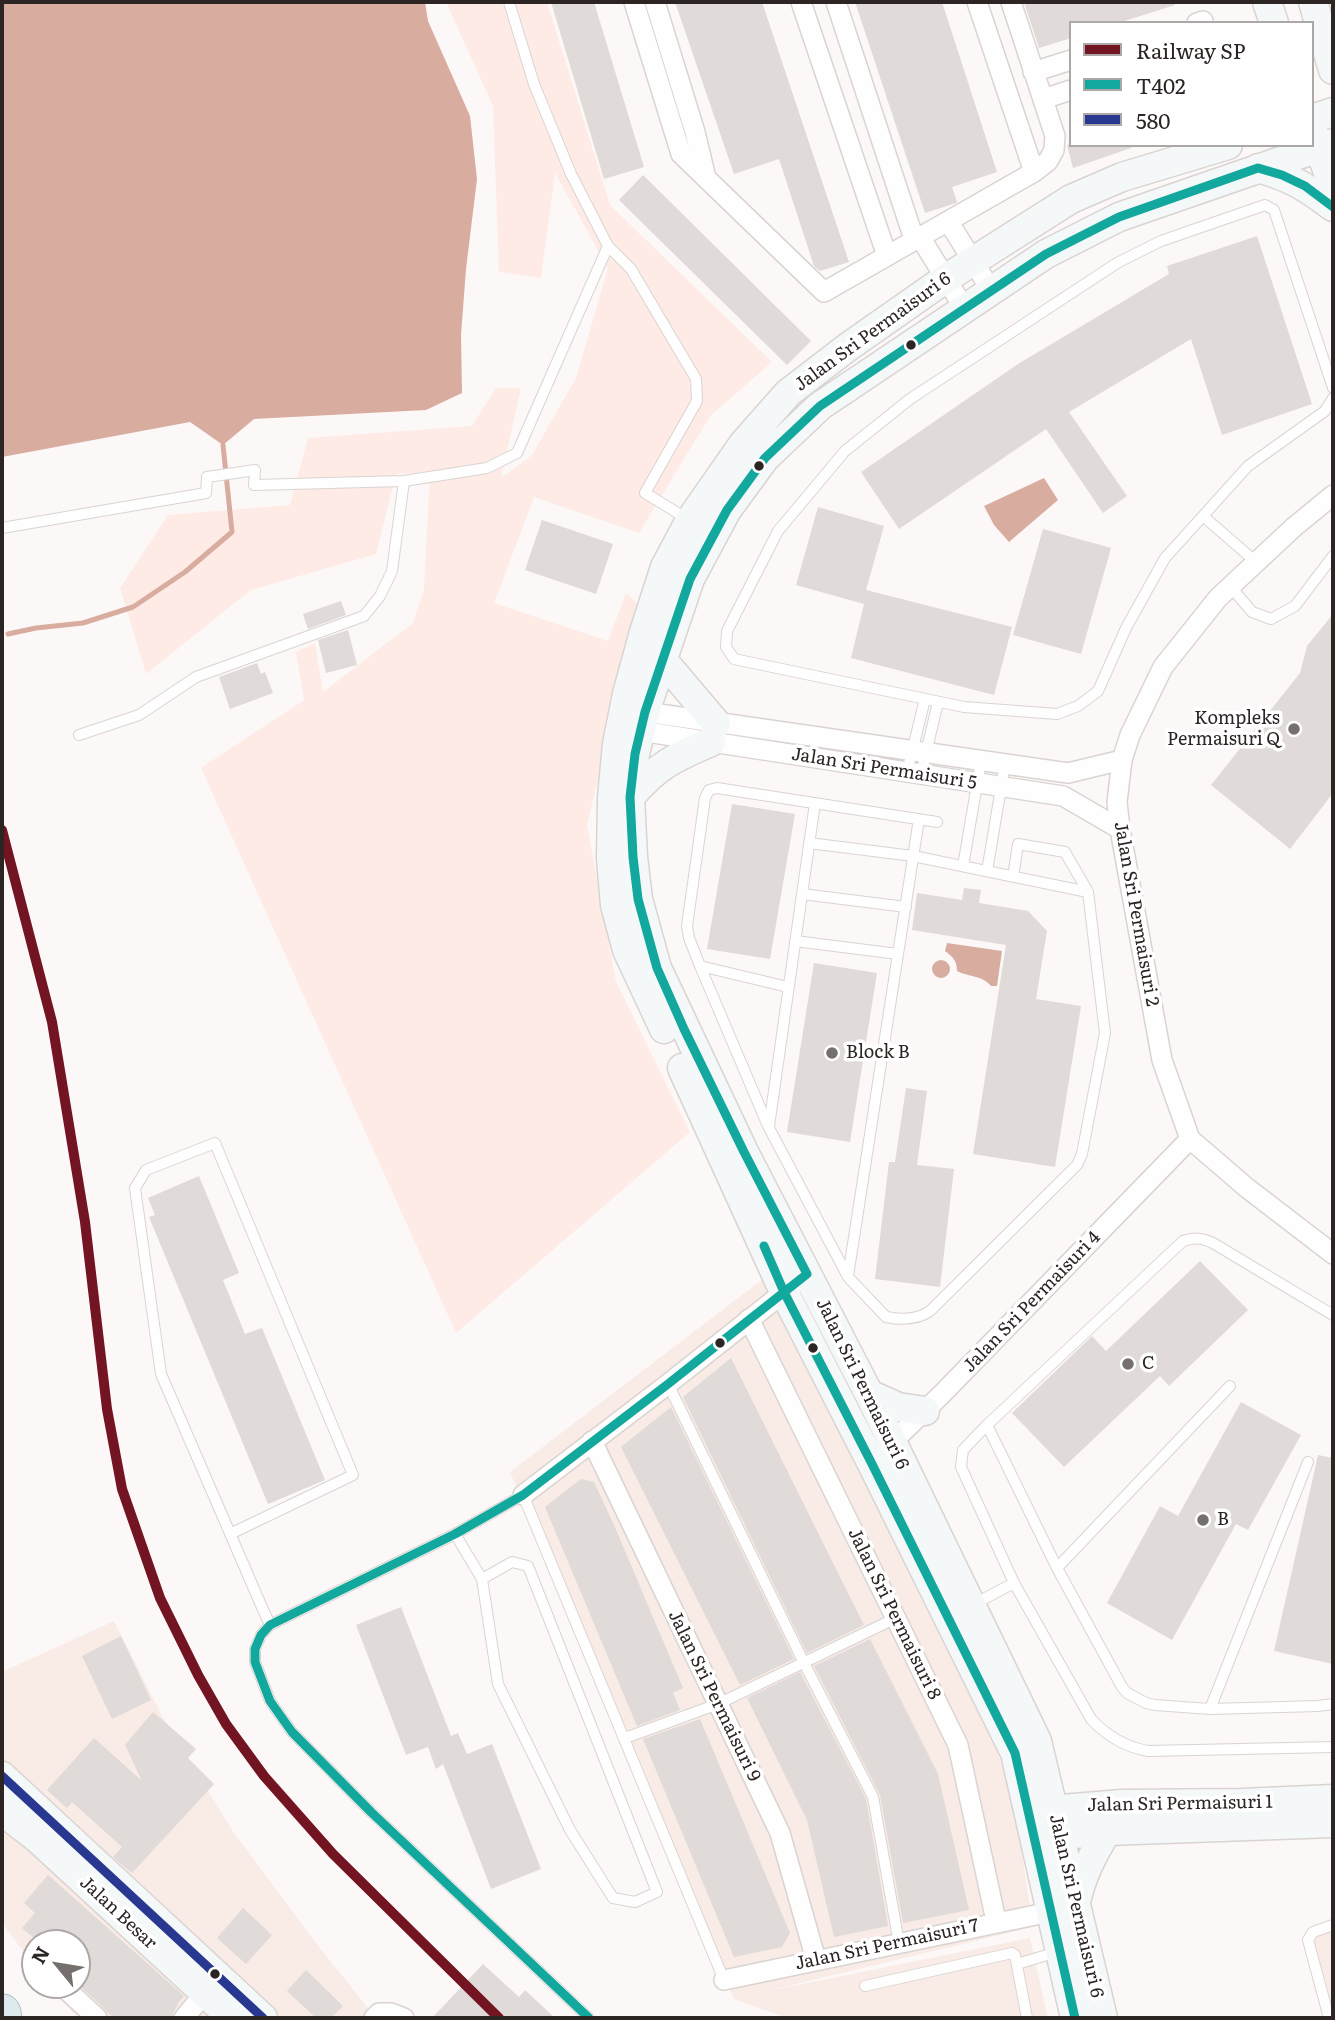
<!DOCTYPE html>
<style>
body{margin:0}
#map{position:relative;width:1335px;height:2020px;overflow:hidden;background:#fcf8f7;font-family:Literata,serif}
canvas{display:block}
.frame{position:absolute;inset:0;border:4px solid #2c2523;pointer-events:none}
.legend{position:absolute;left:1069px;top:21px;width:245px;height:126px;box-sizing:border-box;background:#fff;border:2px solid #aba8a7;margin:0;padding:9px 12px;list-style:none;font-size:21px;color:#2c2523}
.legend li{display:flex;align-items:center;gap:14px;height:35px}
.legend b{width:35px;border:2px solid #aba8a7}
.north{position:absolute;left:21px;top:1929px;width:70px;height:70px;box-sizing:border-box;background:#fff;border:2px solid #aba8a7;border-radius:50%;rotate:300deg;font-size:19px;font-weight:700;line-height:28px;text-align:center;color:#2c2523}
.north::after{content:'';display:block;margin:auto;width:24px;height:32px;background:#756f6d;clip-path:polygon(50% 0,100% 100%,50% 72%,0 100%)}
</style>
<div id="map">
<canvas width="1335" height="2020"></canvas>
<div class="frame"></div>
<ul class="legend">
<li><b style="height:9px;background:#721422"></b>Railway SP</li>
<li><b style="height:9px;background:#12a89d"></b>T402</li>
<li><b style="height:9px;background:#283890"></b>580</li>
</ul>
<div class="north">N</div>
</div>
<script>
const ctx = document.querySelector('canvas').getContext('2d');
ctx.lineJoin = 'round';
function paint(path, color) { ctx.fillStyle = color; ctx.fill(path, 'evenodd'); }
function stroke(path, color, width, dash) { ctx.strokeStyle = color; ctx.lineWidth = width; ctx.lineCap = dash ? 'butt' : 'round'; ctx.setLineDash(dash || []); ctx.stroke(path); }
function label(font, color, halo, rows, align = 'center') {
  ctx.font = font + ' Literata,serif'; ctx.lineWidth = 7; ctx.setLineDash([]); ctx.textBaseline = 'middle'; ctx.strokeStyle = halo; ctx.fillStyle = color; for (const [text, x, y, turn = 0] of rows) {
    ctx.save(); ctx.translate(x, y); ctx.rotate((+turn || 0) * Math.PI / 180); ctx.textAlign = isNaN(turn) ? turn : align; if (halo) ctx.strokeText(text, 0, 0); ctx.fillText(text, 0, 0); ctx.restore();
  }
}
const built = new Path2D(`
 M767,1276L995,1742L1015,1808L1033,1927L763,1992L1030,1938L1048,2018H787L734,1999L510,1472Z
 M114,1621L162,1716L232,1830L315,1942L376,2018H79L58,1998L48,1985H77V1943H35V1967L3,1924L2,1910V1672Z
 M1333,1929V2017L1312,1940L1317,1935Z`);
const green = new Path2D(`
 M446,2H547L610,205L772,362L710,416L639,533L534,497L494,603L608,641L626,593L640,606L587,825L616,982L690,1132L456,1333L201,768L304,700L296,652L315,643L323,692L413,623L424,589L430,472L396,474L376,554L251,590L146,674L120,588L168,515L290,505L308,438L472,426L496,388H521L501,478L532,455L576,378L608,268L555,173L541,278L499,272L493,106Z`);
const water = new Path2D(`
 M2,2H425L428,21L470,116L477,179L466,269L461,335L462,393L426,410L254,419L223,445L190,422L2,457Z
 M1044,478L1058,500L1009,542L994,525L984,506Z
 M947,943L1002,951L997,986H991C982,975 968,977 957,971C957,961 953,957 945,951Z
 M932 969a9 9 0 1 1 18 0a9 9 0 1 1-18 0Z`);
const stream = new Path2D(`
 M8,634L36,628L83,623L133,607L185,572L232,532L223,445`);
const building = new Path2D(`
 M551,2H594L644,167L604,179Z
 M675,2H762L849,262L820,271L814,266L779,159L734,174Z
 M855,2H942L997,172L952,187L957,202L956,203L925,213Z
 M1024,2H1174L1175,5L1118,23H1071V38L1039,48Z
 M1067,145H1131V148L1073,168Z
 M643,175L811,341L787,365L619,200Z
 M1257,236L1312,404L1222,435L1191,339L1069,412L1127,496L1103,513L1046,429L899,529L861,472L1018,364L1169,274L1167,266Z
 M818,507L884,526L866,590L1012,627L994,695L851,658L864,604L796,585Z
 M542,520L613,544L596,594L525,570Z
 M1043,529L1111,548L1081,654L1013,635Z
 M341,601L346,615L308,629L303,614Z
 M1333,614V793L1290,849L1211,785L1300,673L1307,646Z
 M348,630L357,665L326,673L318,640Z
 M257,663L261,674L265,672L273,693L230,709L219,677Z
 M732,804L795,814L770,959L707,949Z
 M964,888L981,890L979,903L1028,911L1047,931L1036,999L1081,1006L1055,1167L973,1154L1006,945L912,930L917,893L962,900Z
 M814,963L877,973L850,1142L787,1132Z
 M906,1088L927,1091L917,1165L954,1169L940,1287L875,1279L889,1162H895Z
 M199,1176L239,1273L223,1280L245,1334L262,1328L325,1480L268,1504L149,1217L155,1215L148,1198Z
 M1200,1261L1248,1310L1169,1386L1160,1376L1064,1467L1012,1413L1092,1336L1106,1351Z
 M731,1358L864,1625L807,1653L683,1397Z
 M1241,1402L1301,1435L1248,1530L1236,1524L1172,1640L1107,1603L1160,1506L1178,1516Z
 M671,1407L794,1659L740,1685L621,1447Z
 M1318,1455L1333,1458V1664L1274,1651Z
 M581,1479L594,1482L614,1525L683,1688L673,1693L680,1710L637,1726L545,1507Z
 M401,1607L451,1736L458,1733L467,1754L492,1744L541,1869L491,1889L443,1764L436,1769L428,1747L406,1755L356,1625Z
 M121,1636L151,1700L112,1719L82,1656Z
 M870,1639L938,1774L969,1910L903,1923L880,1795L814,1666Z
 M800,1672L866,1799L888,1926L834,1937L807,1820L747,1698Z
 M153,1712L196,1749L188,1758L214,1784L132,1873L113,1857L122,1847L72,1802L67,1808L47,1790L94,1738L142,1781L125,1745Z
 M700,1719L790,1933L782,1947L734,1957L643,1739Z
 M48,1875L184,1996L177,2004L178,2005L174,2011L172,2018H114L77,1983V1943H40L22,1928L35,1913L24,1903Z
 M243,1908L272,1935L246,1964L217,1938Z
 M483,1964L519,1997L525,1990L555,2018H432Z
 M306,1970L343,2006L331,2018H316L287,1991Z`);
const lane = new Path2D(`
 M608,246L631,269L696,379L697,401L645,493L686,518
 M1333,388L1274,210L1265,205L1161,241L1117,263L910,399L845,451L778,531L727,631L726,647L734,659L964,707L1057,714L1078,706L1098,691L1126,628L1165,558L1248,466L1325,411L1333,398
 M1203,516L1256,562
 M2,528L206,493L207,477L255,470L254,485L404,481L487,468L517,453L608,246L571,174L534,84L509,2
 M1230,586L1252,612L1271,619L1295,606L1333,556
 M79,735L139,715L196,677L364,616L380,596L392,571L404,481
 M907,772L925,699
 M921,774L938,702
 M937,822L717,788L709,790L705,798L687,926L689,938L700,966L768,1126L848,1277L886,1317C901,1320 917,1320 930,1311L1077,1165L1082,1154L1105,1033L1088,892L1065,852L1018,844L1013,877
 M809,843L913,856L1088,892
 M963,866L981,761
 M987,871L1005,764
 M802,894L906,907
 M795,941L898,954
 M700,966L788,987
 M769,1126L815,803
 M848,1276L919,819
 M1333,1315L1213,1243C1202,1238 1195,1237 1183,1241L987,1425L963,1450L961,1467L1014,1583L1091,1719C1107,1736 1125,1747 1148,1751L1333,1747
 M668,1384L804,1663L873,1797L899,1943
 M987,1425L1057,1568L1122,1687L1127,1693L1146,1703L1155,1705L1210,1709L1318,1706L1333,1704
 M230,1534L353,1475L215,1143L146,1170L135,1188L161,1374L261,1605L270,1625
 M455,1534L482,1579L498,1684L570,1830L613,1898L635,1902L657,1892L528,1566L512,1562L482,1579
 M1057,1568L1230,1386
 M974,1604L1014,1583
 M1210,1709L1308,1462
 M625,1738L718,1704L896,1618
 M1017,1964L1057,1952
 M865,1986L1012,1953L1015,1955L1027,2018
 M589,2018L371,1812L292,1732L270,1701L255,1662V1649L261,1635L270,1625L455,1534L523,1495L724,1980
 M1329,2018L1308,1940L1313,1932L1333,1925`);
const street = new Path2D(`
 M634,2L681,154L824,292L1034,172L1048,161L1054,150L1055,136L1011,2
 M655,2L695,132L706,178
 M801,2L887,256
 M836,2L914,239
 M977,2L1034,172
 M1197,23L1203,21V23
 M1033,72L1071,60
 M1043,99L1071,90
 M948,221L991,290
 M920,237L964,308
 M1333,495L1294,527L1218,598L1163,667L1130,735L1122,760L1117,802L1120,829L1162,1060L1190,1139L1247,1188L1333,1254
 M645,712L1068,773L1122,760
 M640,731L1063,796L1120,829
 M749,1319L958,1745L995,1916L999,1922
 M592,1441L780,1833L816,1960
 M884,1450L941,1395L1190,1139
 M523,1495L668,1384L792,1286
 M724,1980L1050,1912
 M69,1992L97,2018
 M184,2018L204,1994
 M374,2018L379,2013H391L404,2018`);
const secondary = new Path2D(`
 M1267,2L1274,23
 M1313,2L1333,70
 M1312,119L1333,112
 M1312,129L1333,186
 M1258,168C1292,178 1305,186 1333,207
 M661,658L716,723
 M630,797C657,766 673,758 711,742
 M664,1029L627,950L615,905L611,859L612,798L617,744L627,694L644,632L665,567L690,520L743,444L788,393L848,347L945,279L1071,199L1122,177L1228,145
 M682,1068L784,1292L872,1464L1015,1753L1075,2018
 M869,1394L898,1407L925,1411
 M2,1776L263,2018
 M2,1811L38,1839L232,2018
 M1037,1811L1122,1804L1242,1803L1333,1799
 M1040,1837L1107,1831L1333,1823
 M1076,1902C1082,1875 1093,1854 1107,1831
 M1103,2018L1037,1741L869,1394L744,1152L657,968L638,899L633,857L630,797L635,754L645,712L690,579L727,510L765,458L820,406L1046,254L1119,217L1333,143`);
const highway = new Path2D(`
 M2,2013L3,2018`);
const bus1 = new Path2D(`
 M764,1246L784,1292L872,1464L1015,1753L1075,2018
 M589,2018L371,1812L292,1732L270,1701L255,1662V1649L261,1635L270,1625L455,1534L523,1495L668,1384L807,1274L744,1152L684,1029L657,968L638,899L633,857L630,797L635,754L645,712L690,579L727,510L765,458L820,406L1046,254L1119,217L1258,168L1282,175L1305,186L1333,207`);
const bus2 = new Path2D(`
 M2,1776L263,2018`);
const rail1 = new Path2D(`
 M2,830L52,1022L85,1222L107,1409L122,1489L160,1598L198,1675L226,1724L264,1776L333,1854L499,2018`);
const markers = [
 [911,345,6,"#2c2523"],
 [759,466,6,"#2c2523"],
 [1294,729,7,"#756f6d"],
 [832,1053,7,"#756f6d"],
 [720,1343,6,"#2c2523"],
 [813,1348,6,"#2c2523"],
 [1128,1364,7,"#756f6d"],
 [1203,1520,7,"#756f6d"],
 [215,1974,6,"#2c2523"]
];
const streetNames = [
 ["Jalan Sri Permaisuri 6",873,332,-36],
 ["Jalan Sri Permaisuri 5",884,769,9],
 ["Jalan Sri Permaisuri 2",1136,914,80],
 ["Jalan Sri Permaisuri 4",1032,1302,-46],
 ["Jalan Sri Permaisuri 6",862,1384,64],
 ["Jalan Sri Permaisuri 8",894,1614,64],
 ["Jalan Sri Permaisuri 9",714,1696,64],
 ["Jalan Sri Permaisuri 1",1180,1804,-1],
 ["Jalan Sri Permaisuri 6",1076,1906,77],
 ["Jalan Besar",118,1913,43],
 ["Jalan Sri Permaisuri 7",887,1945,-12]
];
const poiNames = [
 ["Kompleks",1280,719,"right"],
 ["Permaisuri Q",1280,740,"right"],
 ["Block B",846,1053],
 ["C",1142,1364],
 ["B",1217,1520]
];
paint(built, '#f9ebe6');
paint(green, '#feebe5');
paint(water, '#d8ada0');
stroke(stream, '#d8ada0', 5);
paint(building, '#e0dad8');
stroke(lane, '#d9d4d1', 12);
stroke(street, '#d9d4d1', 22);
stroke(secondary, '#d9d4d1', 31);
stroke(highway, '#b2bcbf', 39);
stroke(lane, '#fffefe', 10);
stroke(street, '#fffefe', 19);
stroke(secondary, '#f5f8f9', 28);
stroke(highway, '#deeaed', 37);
stroke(bus1, '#12a89d', 9);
stroke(bus2, '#283890', 9);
stroke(rail1, '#721422', 10);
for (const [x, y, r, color] of markers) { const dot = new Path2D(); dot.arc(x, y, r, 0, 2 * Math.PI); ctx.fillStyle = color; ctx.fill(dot); stroke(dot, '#fff', 2.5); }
label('18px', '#2c2523', '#fff', streetNames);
label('18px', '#2c2523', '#fff', poiNames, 'left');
</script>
